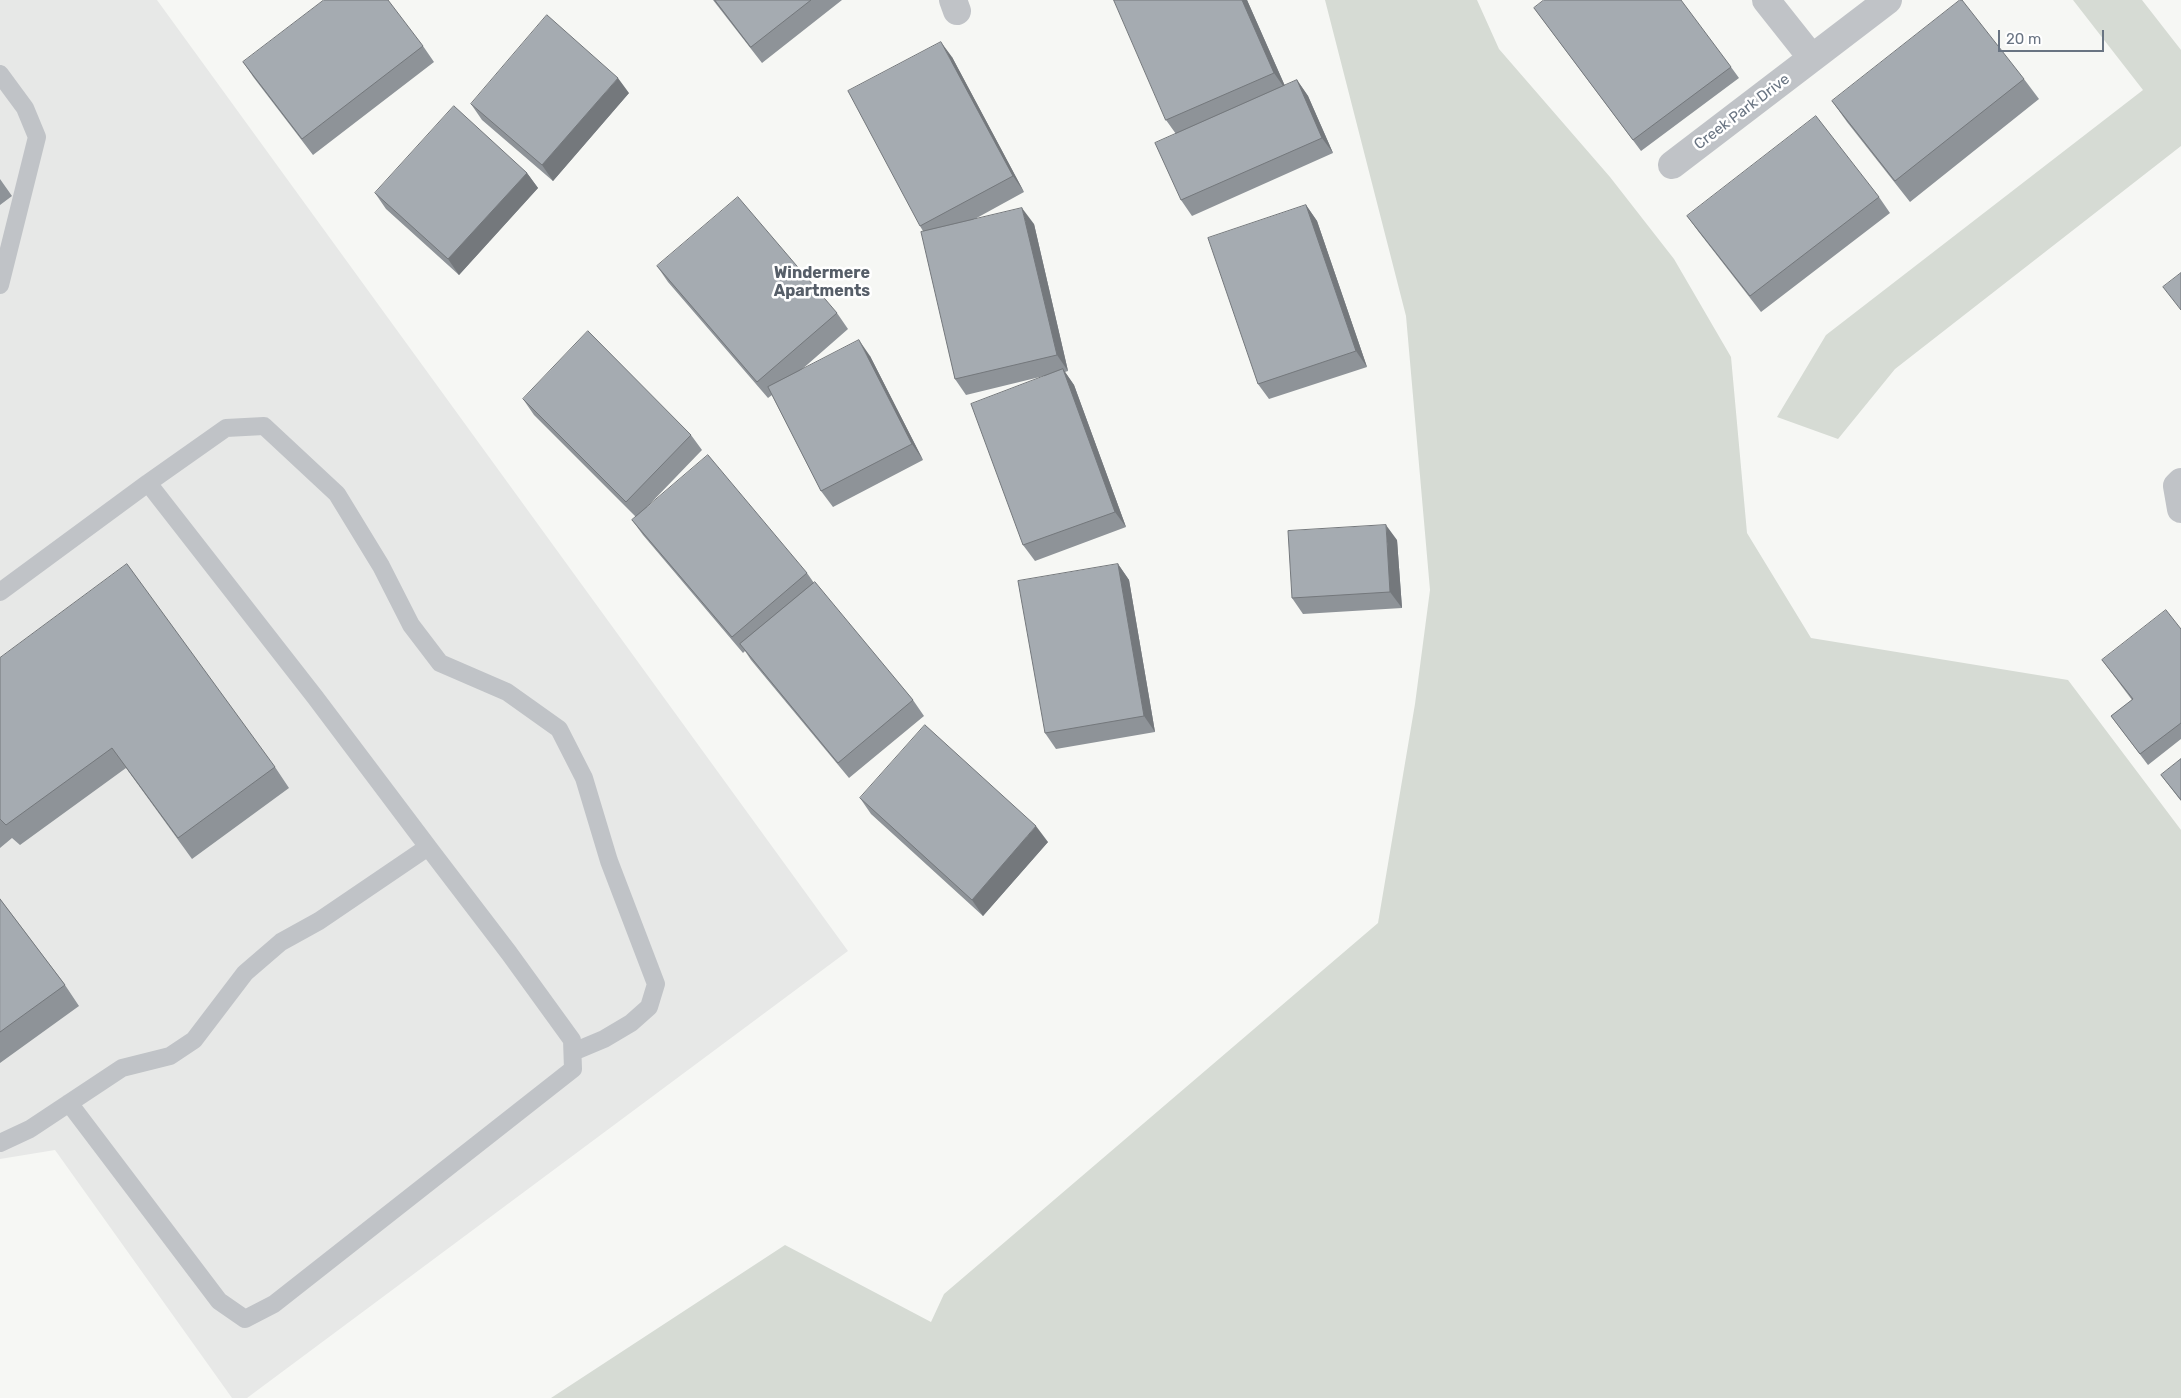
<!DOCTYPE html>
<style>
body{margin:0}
#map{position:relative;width:2181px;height:1398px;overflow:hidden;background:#f6f7f4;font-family:Rubik,sans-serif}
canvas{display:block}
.scale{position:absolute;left:1998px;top:30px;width:106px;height:22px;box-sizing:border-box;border:2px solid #697482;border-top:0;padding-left:6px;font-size:15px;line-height:18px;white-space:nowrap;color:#697482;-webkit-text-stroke:4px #fff;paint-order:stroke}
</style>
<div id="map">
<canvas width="2181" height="1398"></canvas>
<div class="scale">20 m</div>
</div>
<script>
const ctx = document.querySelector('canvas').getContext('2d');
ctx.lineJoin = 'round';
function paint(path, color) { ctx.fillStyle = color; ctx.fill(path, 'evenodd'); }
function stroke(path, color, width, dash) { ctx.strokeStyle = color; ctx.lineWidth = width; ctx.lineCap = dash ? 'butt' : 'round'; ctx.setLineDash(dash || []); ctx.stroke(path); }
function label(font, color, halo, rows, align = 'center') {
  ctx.font = font + ' Rubik,sans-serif'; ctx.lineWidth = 5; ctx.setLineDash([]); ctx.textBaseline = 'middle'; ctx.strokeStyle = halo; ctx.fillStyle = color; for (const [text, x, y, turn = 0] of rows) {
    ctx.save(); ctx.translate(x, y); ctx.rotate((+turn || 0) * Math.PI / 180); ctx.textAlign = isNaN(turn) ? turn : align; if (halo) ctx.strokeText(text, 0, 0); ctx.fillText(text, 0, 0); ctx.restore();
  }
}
const built = new Path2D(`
 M0,0H157L848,951L247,1398H232L55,1150L0,1159Z`);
const green = new Path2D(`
 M1325,0H1477L1499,49L1610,177L1674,259L1731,357L1747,533L1811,638L2068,680L2181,830V1398H551L785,1245L931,1322L944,1294L1378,923L1415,704L1430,590L1406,316Z
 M2073,0H2142L2181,50V146L1895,369L1838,439L1777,417L1826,335L2143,90Z`);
const lane = new Path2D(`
 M0,74L25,108L37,137L0,285
 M148,483L226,428L264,426L337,494L381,566L411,625L440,663L507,692L559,729L584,778L609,861L656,984L649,1007L631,1023L604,1039L573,1052
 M0,592L148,483L315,697L428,847L319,921L281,942L245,973L194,1040L170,1056L122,1068L30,1129L0,1143
 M69,1103L219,1301L245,1319L274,1304L573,1069L572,1040L509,953L428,847`);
const street = new Path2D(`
 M953,0L957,11
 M1766,0L1812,58
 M1672,165L1888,0
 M2181,482L2177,486L2181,509`);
const wall = new Path2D(`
 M713,0H842L762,63Z
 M1114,0H1247L1285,86L1297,80L1308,96L1333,153L1192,216L1181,200L1176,134L1166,120Z
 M1534,8L1731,67L1739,78L1641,151Z
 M423,46L434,62L313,155L254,78L243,62Z
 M952,57L1024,192L973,220L1034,224L1068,371L1065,372L1074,385L1126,527L1035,561L1023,545L1044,376L966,395L955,379L923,231L920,226Z
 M2024,79L2039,99L1910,202L1847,122L1832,101Z
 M629,93L553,181L482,120L471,104Z
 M527,173L538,188L459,275L386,209L375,193Z
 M0,179L12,196L0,205Z
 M1879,197L1890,213L1761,312L1698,231L1687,216Z
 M1306,205L1317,221L1367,367L1269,399L1258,384Z
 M657,266L837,313L848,329L800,371L870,356L923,460L833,507L821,491L772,395L768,398L668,282Z
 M523,399L691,435L702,450L647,507L807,573L814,583L913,700L924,716L849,778L751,660L745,651L743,653L643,535L632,520L636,517L534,415Z
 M1397,540L1402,608L1303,614L1292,598Z
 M1118,564L1129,580L1155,732L1056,749L1045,733Z
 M2181,629V739L2148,765L2111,716L2132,700L2102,660Z
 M0,658L275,767L289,788L192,859L126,768L20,845L12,838L0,848Z
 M2181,759V801L2161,775Z
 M860,798L1048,842L983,916L871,814Z
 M0,899L65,985L79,1006L0,1063Z`);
const shadedWall = new Path2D(`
 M1242,0H1247L1288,93L1274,73Z
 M941,42L952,57L1024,192L1013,176Z
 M618,78L629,93L553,181L542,165Z
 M1297,80L1308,96L1333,153L1322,138Z
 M527,173L538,188L459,275L448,259Z
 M1306,205L1317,221L1367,367L1356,351Z
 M1022,208L1034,224L1068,371L1057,355Z
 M859,340L870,356L923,460L912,444Z
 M1063,369L1074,385L1126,527L1115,512Z
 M1386,525L1397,540L1402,608L1390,592Z
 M1118,564L1129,580L1155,732L1144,716Z
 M1036,826L1048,842L983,916L972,900Z`);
const building = new Path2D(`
 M324,0H388L423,46L302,139L243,62Z
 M715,0H811L751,47Z
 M1114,0H1242L1274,73L1166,120Z
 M1544,0H1681L1731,67L1633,140L1534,8Z
 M1960,0H1962L2024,79L1895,181L1832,101Z
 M547,15L618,78L542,165L471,104Z
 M941,42L1013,176L920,226L848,91Z
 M1297,80L1322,138L1181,200L1155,143Z
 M454,106L527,173L448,259L375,193Z
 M1816,116L1879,197L1750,296L1687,216Z
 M738,197L837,313L757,382L657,266Z
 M1306,205L1356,351L1258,384L1208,238Z
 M1022,208L1057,355L955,379L921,232Z
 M2181,273V310L2163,287Z
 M588,331L691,435L626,502L523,399Z
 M859,340L912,444L821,491L768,387Z
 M1063,369L1115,512L1023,545L971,404Z
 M708,455L807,573L732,637L632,520Z
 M1386,525L1390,592L1292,598L1288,531Z
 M127,564L275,767L178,838L112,748L6,825L0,819V658Z
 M1118,564L1144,716L1045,733L1018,581Z
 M815,582L913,700L838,763L740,644Z
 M2166,610L2181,629V723L2140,754L2111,716L2133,699L2102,660Z
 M925,725L1036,826L972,900L860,798Z
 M2181,759V800L2161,775Z
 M0,899L65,985L0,1032Z`);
const streetNames = [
 ["Creek Park Drive",1742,112,-37]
];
const neighbourhoodNames = [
 ["Windermere",822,273],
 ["Apartments",822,291]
];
paint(built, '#e7e8e7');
paint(green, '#d6dbd4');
stroke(lane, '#c0c3c7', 18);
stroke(street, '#c0c3c7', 28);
paint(wall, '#8e9398');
paint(shadedWall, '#74787c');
paint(building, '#a5abb1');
stroke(building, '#74787c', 1);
label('15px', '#697482', '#fff', streetNames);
label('bold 16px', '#565e68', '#fff', neighbourhoodNames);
</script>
